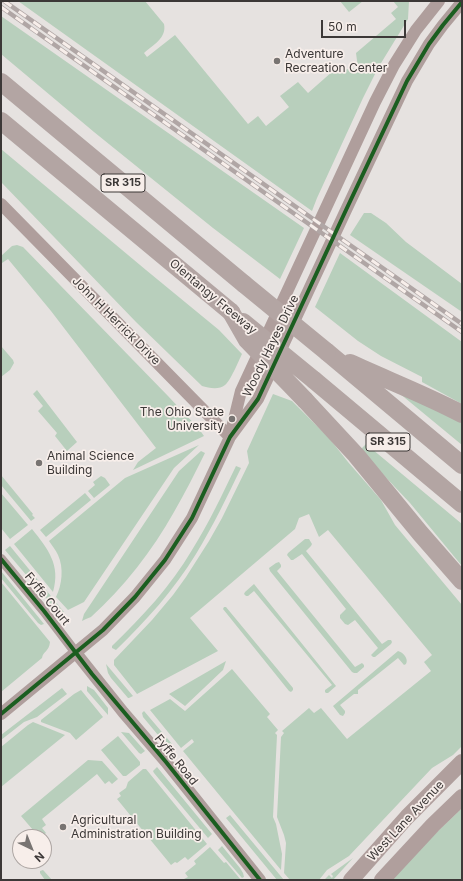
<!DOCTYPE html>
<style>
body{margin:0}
#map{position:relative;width:463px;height:881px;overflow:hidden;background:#e6e2e0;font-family:Inter,sans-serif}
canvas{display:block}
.frame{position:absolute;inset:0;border:2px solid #3c3837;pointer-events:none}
.north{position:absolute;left:12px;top:829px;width:40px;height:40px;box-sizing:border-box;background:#f7eeea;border:1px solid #aca5a2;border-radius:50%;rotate:137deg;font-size:11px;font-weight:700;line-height:16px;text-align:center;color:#3c3837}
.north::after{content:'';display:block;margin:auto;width:14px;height:18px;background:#787472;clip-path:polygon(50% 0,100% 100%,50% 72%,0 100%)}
.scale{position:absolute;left:321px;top:20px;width:85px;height:18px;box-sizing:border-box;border:2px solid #3c3837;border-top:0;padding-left:5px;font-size:12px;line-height:14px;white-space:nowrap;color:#3c3837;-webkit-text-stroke:3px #f7eeea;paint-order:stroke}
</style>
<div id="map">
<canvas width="463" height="881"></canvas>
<div class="frame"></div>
<div class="north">N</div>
<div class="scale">50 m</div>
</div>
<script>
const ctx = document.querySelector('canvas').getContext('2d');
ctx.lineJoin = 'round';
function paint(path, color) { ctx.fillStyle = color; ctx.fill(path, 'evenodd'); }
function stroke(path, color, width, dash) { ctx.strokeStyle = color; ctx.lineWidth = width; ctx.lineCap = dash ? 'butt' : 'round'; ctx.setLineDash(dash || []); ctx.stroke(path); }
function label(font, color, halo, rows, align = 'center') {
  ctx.font = font + ' Inter,sans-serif'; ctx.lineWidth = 3.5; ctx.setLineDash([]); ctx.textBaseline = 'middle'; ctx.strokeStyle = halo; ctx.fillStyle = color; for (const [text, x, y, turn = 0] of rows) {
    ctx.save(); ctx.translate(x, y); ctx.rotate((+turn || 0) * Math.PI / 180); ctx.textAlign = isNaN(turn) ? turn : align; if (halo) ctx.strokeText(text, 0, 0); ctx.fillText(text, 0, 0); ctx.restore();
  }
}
const green = new Path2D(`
 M18,1H145L164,24C167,38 153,45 144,53L147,57L175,35L248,124L258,116L266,126L289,107L280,96L298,82L308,93L333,71L358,68L356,53L396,19L391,13L398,7L393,1H409L408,19L378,68L363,98L317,198L312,211Z
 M340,1H363L349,12Z
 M1,16L304,228L280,279L213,228L94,132L1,54Z
 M1,149L146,270L219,330L242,354C239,360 230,382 225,385C219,390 209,388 202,386L136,322L1,182Z
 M364,213H371L386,223L406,242L462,284V312L350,235Z
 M17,245L23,247L168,396L199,429L204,436L133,470L138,462L156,448L51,311L8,259L2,263H1V256L12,246Z
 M340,253L462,342V404L422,382V377L381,356L358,341L315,307Z
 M1,346L13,360L14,363L10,370L1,377Z
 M37,390L77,442L67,451L55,436L57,433L38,411L43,406L33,394Z
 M399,393L426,403L462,423V445Z
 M273,394L292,401L329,438L348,462L381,500L395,525L462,605V746L453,755L432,768L349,856L327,870L319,880H290L284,873L286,843L284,835L277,817L281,737L284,733L282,731L309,708L314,713L321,708L347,739L431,671L424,662L432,655L328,530L319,537L309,514L299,518L295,529L190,618L218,651L137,694L114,665V660L152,620L173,595L186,577L209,541L222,518L249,463L247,451Z
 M366,444L462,524V566L410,503L360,450Z
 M199,445L174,468L84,602L68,610L56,597C62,585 64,568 58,555C56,550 52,546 49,541L125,478Z
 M201,451L205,453C195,473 185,493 174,512C152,551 124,587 91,617L86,619L82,621L84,614L179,471Z
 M236,466L241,468C227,497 213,526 196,554C174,590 146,621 116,650L112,648V646C142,617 171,586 192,550C209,523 222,495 236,466Z
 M1,475L33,514L32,515L35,518L31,521L1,485Z
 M101,476L105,478L110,485L94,498L88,491L95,485L93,482Z
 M1,493L28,525L10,539L1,528Z
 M85,493L91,500L46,537L40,530Z
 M32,529C48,549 61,565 53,592L14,544Z
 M305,539H309L312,544L311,546L306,551L382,644L388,640H391L392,642L391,644L375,657H373L371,655L378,648L355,620L348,625L345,624L340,618V615L346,609L302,554L293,560H291L287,555L288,553Z
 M10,546L64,612L61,616L5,550Z
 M279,562L281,565V567L277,571L355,667L362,663L364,665V667L357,673H354L352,672L270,571L269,568L276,563Z
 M1,571L44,624L41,625L38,623L1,578Z
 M1,582L50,642C49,652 43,651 42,658L1,692Z
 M254,584L336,686L328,693H326L325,692V690L332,685L254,591L248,596H246L244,594L245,592Z
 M224,607H226L293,688V690L291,692L289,691L223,609Z
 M398,651C403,652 409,659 406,664L404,665L398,658L358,690V694H354L340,705L345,711V713L343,716L340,715L333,706Z
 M226,661L223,670L185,706L169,694Z
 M106,664L133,696L129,698H128L111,678L108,673Z
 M232,669L270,714L267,717L278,730L275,733L277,735L273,817L276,824L282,854L281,870L183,751L194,742L192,739L181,748L150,710L170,699L185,711Z
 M87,686L94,690L108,708V715L87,691Z
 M62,688L67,694L37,717L24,722L1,740V735Z
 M81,690L103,717L76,740L70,733L41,722V720L74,694Z
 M144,711L172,744L168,747L143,717L142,713Z
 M33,722L65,735L1,787V747L28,725Z
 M121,732L129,733L145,751L141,754L139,753Z
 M118,736L140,762V765L126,776H123L101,750Z
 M88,760L102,761L118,779L112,784L109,781L105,784L97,774L42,819L46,825L42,828L46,833L42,837H39L21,816Z
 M157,767L212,834L208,838L154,773L153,771Z
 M143,769H146L207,844L188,860L185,857L177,863L175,862L171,865L117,799L121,796L119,793L126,788L128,782Z
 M462,808V880H391L434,835Z
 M230,815L284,880H277L226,818Z
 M222,846L240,868L243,873L244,877L242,878L218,850Z
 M210,847L224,863L226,862L241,880H185L184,879L188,877L185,873L196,864L194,861Z
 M353,858L333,880H324L329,875L332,878L333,876L331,874Z
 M43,870L44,871L52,880H45L40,873V871Z`);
const minor = new Path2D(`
 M1,559L44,611L76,653`);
const tertiary = new Path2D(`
 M1,204L230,437
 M231,432L241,391L375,102L394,65L416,30L439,1
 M76,653L123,712L166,762L260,880
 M1,714L103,630L135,597L165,560L192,518L230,437L258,399L346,210L407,81L429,44L443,25L462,2`);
const primary = new Path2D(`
 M351,880L407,817L462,762
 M382,880L433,825L462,797`);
const motorway = new Path2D(`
 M1,82L244,284
 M1,121L231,312
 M327,352L462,465
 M350,363C387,380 426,395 462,414
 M314,380L462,504
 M305,400L356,455L420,533L462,581`);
const rail = new Path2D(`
 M4,1L462,324
 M1,7L462,332`);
const motorwayBridge = new Path2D(`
 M244,284L327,352
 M231,312L247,340L305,400
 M243,322L314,380`);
const cycleway = new Path2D(`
 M1,559L44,611L92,674L166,762L260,880
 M1,714L103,630L135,597L165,560L192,518L230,437L258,399L346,210L407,81L429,44L443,25L462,2`);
const markers = [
 [277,61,4,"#787472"],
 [232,419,4,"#787472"],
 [39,463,4,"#787472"],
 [63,827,4,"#787472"]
];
const shields = [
 [123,183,44],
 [388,442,44]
];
const shieldNames = [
 ["SR 315",123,183],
 ["SR 315",388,442]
];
const poiNames = [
 ["Adventure",285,54],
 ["Recreation Center",285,68],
 ["The Ohio State",224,412,"right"],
 ["University",224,426,"right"],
 ["Animal Science",47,456],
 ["Building",47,470],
 ["Agricultural",71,820],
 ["Administration Building",71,834]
];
const streetNames = [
 ["Olentangy Freeway",213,297,40],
 ["John H Herrick Drive",116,321,45],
 ["Woody Hayes Drive",271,346,-64],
 ["Fyffe Court",47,599,51],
 ["Fyffe Road",176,760,51],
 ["West Lane Avenue",406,821,-47]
];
paint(green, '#b8cfbc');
stroke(minor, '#af9e9c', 10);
stroke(tertiary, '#af9e9c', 12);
stroke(primary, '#b09f9d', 16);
stroke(motorway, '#b3a5a3', 18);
stroke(rail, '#b0a6a5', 4.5);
stroke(rail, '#f7eeea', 3, [9]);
stroke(motorwayBridge, '#b3a5a3', 18);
stroke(cycleway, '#1b5e20', 4);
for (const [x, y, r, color] of markers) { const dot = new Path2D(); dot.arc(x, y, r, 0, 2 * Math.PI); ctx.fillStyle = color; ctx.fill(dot); stroke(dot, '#f7eeea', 1.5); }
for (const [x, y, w] of shields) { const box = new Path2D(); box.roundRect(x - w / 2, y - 9, w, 18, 3); ctx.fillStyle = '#f7eeea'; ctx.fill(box); stroke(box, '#3c3837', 1); }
label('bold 11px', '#3c3837', null, shieldNames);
label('12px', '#3c3837', '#f7eeea', poiNames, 'left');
label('12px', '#3c3837', '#f7eeea', streetNames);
</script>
